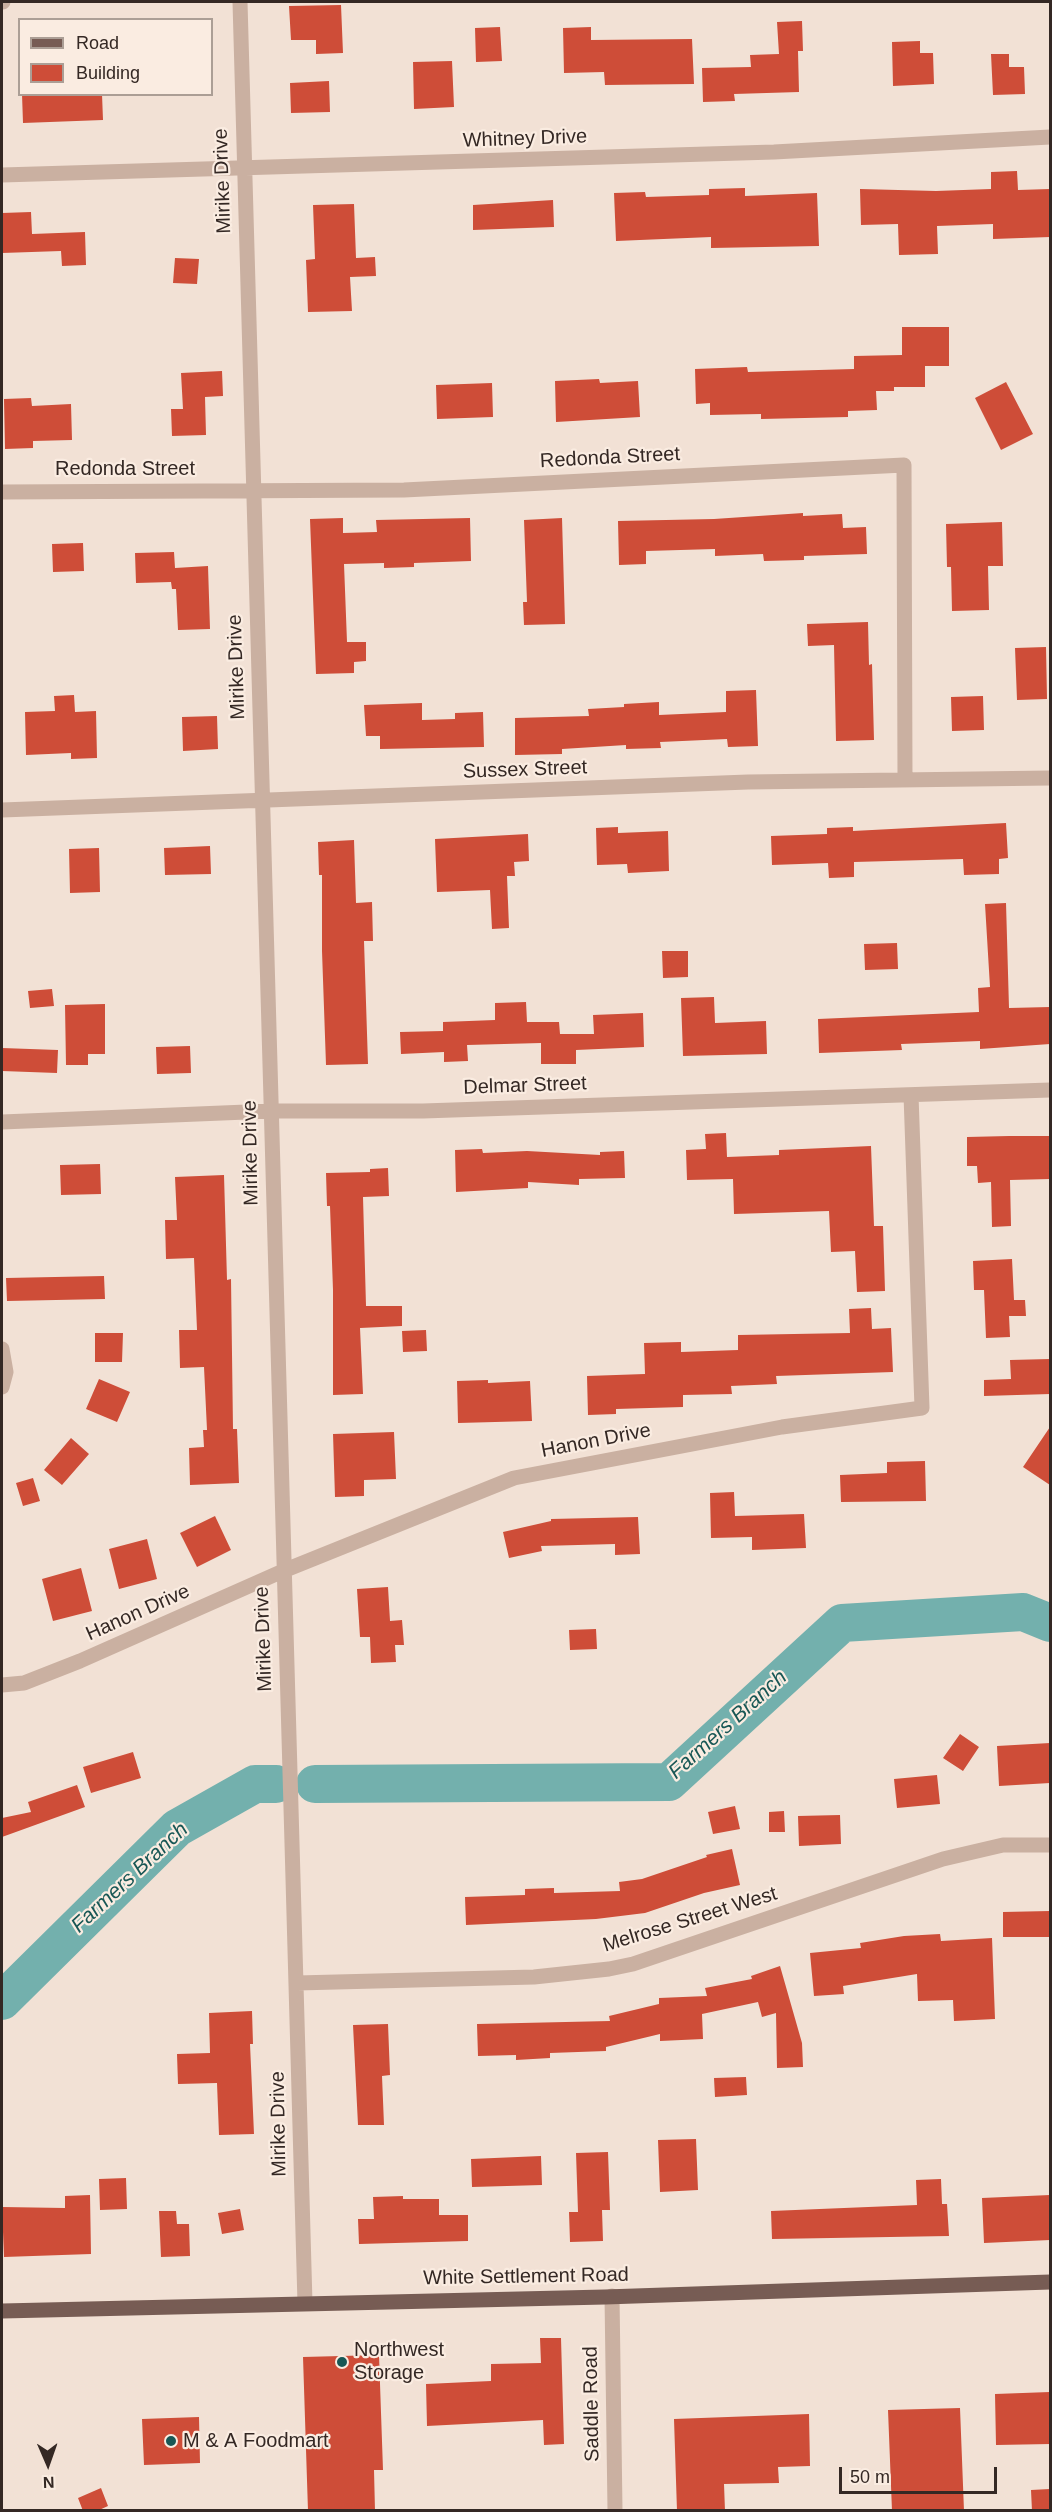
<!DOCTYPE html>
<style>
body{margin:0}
#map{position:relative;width:1052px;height:2512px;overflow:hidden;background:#f2e1d5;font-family:Helvetica,sans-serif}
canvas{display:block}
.frame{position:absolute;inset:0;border:3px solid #342824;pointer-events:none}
.legend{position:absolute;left:18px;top:18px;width:195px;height:78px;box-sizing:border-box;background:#faece1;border:2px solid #ab9e95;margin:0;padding:8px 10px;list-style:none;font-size:18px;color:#342824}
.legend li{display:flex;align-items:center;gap:12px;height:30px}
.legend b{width:30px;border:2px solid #ab9e95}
.north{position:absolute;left:18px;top:2434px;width:60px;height:60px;-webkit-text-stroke:4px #faece1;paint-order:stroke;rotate:178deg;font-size:16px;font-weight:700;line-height:24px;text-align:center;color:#342824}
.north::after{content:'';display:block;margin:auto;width:21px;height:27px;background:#342824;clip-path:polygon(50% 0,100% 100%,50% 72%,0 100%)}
.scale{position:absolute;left:839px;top:2467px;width:158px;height:27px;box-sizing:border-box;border:3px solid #342824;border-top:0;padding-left:8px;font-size:18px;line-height:21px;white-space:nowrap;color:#342824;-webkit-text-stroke:4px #faece1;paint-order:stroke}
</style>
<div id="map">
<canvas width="1052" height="2512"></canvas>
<div class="frame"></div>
<ul class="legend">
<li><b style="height:8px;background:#775c54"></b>Road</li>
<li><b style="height:16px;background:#ce4d38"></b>Building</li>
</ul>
<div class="north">N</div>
<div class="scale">50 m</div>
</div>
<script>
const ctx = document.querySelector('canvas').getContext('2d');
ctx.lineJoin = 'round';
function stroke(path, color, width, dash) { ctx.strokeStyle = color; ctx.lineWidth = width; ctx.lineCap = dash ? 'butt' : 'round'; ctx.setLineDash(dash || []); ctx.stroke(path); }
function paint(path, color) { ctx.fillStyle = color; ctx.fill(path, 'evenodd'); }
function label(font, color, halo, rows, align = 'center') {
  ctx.font = font + ' Helvetica,sans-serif'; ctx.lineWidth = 4.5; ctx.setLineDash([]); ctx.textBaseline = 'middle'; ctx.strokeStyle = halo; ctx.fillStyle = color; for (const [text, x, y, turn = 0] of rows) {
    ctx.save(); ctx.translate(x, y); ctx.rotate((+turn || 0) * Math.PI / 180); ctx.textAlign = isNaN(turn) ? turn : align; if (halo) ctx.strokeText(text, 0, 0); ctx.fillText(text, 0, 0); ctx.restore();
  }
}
const river = new Path2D(`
 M315,1784L669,1782L842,1623L1023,1612L1050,1623
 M2,2001L177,1828L255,1784H276`);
const building = new Path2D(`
 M341,5L343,53L316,54V40H291L289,6Z
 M802,21L803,51H798L799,92L734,94L735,101L703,102L702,68L751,67L750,55L779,54L777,22Z
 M500,27L502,61L476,62L475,28Z
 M591,27V40L692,39L694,84L605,85L604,72L564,73L563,28Z
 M920,41V53H933L934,84L893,86L892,42Z
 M991,54H1009V67H1024L1025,94L993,95Z
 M452,61L454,107L414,109L413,62Z
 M329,81L330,112L291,113L290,83Z
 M22,94H102L103,120L23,123Z
 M1017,171L1018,190L1050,189V237L993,239V224L937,226L938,254L899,255L898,224L861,225L860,189L936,191L991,189V172Z
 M745,188V196L817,193L819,246L711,248V237L616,241L614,193L645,192L646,197L709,195V189Z
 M553,200L554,227L473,230V205Z
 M354,204L356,258L375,257L376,276L350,277L352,311L308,312L306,260L315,259L313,205Z
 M31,212L32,234L85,232L86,265L62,266L61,251L2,253V213Z
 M175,258L199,259L197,284L173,283Z
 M902,327H949V366H925V387H894V391H876L877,410L848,411V417L761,419V414L710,415V403L696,404L695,369L747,367L748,372L854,369V356L902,355Z
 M222,371L223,396L205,397L206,435L172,436L171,409H183L181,373Z
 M599,379L600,383L638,381L640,417L556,422L555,381Z
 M1006,382L1033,434L1001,450L975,398Z
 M492,383L493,417L437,419L436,385Z
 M31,398L32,406L71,404L72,440L33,441V448L5,449L4,399Z
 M803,513V516L842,514L843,528L866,527L867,554L804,556V560L764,561L763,554L715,556V549L646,551V564L619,565L618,521L714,519Z
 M343,518V533L377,532L376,520L470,518L471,561L414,563V567L384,568V563L344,564L347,642H366V661L354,662V673L316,674L310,519Z
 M562,518L565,624L524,625L523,602H527L524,520Z
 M1002,522L1003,566H988L989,610L952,611L951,567H947L946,524Z
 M83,543L84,571L53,572L52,544Z
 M174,552L175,568L208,566L210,629L178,630L176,589H172L171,582L136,583L135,553Z
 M868,622L869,665L872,664L874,740L836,741L834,645L808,646L807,624Z
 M1046,647L1047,699L1017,700L1015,648Z
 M756,690L758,746L728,747L727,739L660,742L661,748L626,749V745L562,749V754L515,755V718L589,716L588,709L624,707V704L659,702V715L726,712V691Z
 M74,695L75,712L96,711L97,758L71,759V753L26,755L25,712L55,711L54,696Z
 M983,696L984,730L952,731L951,697Z
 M422,703V720L455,719V713L483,712L484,747L380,749V736H366L364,705Z
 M217,716L218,749L183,751L182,717Z
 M1006,823L1008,858L999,859V874L964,875L963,859L854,862V877L829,878L828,863L772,865L771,836L827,834V828L853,827V831Z
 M618,827V833L668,831L669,871L628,873L627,864L597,865L596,828Z
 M528,834L529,861L514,862L515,876H507L509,928L492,929L490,890L437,892L435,839Z
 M354,840L356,903L372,902L373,941H364L368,1064L326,1065L322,951V875H319L318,842Z
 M210,846L211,874L165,875L164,848Z
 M99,848L100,892L70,893L69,849Z
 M1006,903L1009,1008L1050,1007V1044L980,1049V1041L901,1044L902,1050L819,1053L818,1019L979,1012L978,988L990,987L985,904Z
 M897,943L898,969L865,970L864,944Z
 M662,951H688V977L663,978Z
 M52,989L54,1006L30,1008L28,991Z
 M714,997L715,1023L766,1021L767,1054L683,1056L681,998Z
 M526,1002L527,1022H559L560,1034H594L593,1015L643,1013L644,1047L576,1050V1064H541V1043L467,1045L468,1061L444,1062V1052L401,1054L400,1032L443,1031V1022L495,1020V1003Z
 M105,1004V1054H88V1065H66L65,1005Z
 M190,1046L191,1073L157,1074L156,1047Z
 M2,1048L58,1050L57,1073L2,1071Z
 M726,1133L727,1157L779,1155V1150L871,1146L874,1226H883L885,1291L857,1292L855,1251L831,1252L829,1211L734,1214L733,1179L687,1180L686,1150L706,1149L705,1134Z
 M1009,1136H1050V1179L1010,1180L1011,1226L992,1227L991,1182L978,1183L977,1166H967V1137Z
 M482,1149L483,1153L527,1151L600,1155V1152L624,1151L625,1178L579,1179V1185L528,1182V1188L456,1192L455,1150Z
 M100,1164L101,1194L61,1195L60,1165Z
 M388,1168L389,1196L363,1197L366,1306H402V1326L360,1328L363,1394L333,1395V1290L330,1206H327L326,1173L370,1172V1169Z
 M224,1175L227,1280L231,1279L233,1429H237L239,1483L190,1485L189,1448L204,1447L203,1430H207L204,1367L180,1368L179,1330H197L194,1258L166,1259L165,1220H177L175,1177Z
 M1012,1259L1014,1300H1025L1026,1316H1009L1010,1337L986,1338L984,1290H974L973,1261Z
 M104,1276L105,1299L7,1301L6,1278Z
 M871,1308L872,1329L891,1328L893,1372L776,1376L777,1384L731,1386L732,1394L683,1395V1407L616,1409V1414L588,1415L587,1376L645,1374L644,1343L681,1342V1352L738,1350V1335L850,1333L849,1309Z
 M426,1330L427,1351L403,1352L402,1331Z
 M95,1333H123L122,1362H95Z
 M1050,1359V1394L984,1396V1380L1011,1379L1010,1360Z
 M99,1379L130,1392L117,1422L86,1409Z
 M488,1380V1383L530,1381L532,1421L458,1423L457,1381Z
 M1050,1427V1485L1023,1467Z
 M394,1432L396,1479L364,1480V1496L335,1497L333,1434Z
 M71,1438L89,1454L62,1485L44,1470Z
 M925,1461L926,1501L841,1502L840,1475L887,1473V1462Z
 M33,1478L40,1501L23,1506L16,1483Z
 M734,1492L735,1516L804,1514L806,1548L752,1550V1537L711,1538L710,1493Z
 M215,1516L231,1550L197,1567L180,1533Z
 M638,1517L640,1554L615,1555V1544L541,1546L542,1551L509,1558L503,1532L551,1521V1519Z
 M147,1539L157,1579L119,1589L109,1549Z
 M81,1568L92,1611L53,1621L42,1579Z
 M388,1587L390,1621L402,1620L404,1645H395L396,1662L371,1663L370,1637H360L357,1589Z
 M596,1629L597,1649L570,1650L569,1630Z
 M960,1734L979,1747L963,1771L943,1758Z
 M1050,1743V1783L999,1786L997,1746Z
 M133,1752L141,1778L91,1793L83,1767Z
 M937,1775L940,1804L897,1808L894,1779Z
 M77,1785L85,1807L2,1837V1818L31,1812L28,1802Z
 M735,1806L740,1829L713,1834L708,1812Z
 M784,1811L785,1832H769V1812Z
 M840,1815L841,1844L799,1846L798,1816Z
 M732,1849L740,1885L704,1893L645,1913L596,1919L466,1925L465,1897L525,1895V1889L554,1888V1893L620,1891L619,1882L642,1879L707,1857L706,1855Z
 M1050,1911V1937H1003V1912Z
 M940,1934L941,1941L992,1938L995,2019L954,2021L953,2000L918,2001L917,1974L843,1986L844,1994L814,1996L810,1953L861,1948L860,1943L904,1936Z
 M780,1966L802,2043L803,2067L777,2068L776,2013L762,2017L758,2002L702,2014L703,2039L660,2041V2034L606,2047V2051L550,2053V2058L516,2060V2055L478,2056L477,2024L610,2021L609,2016L659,2004V1998L707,1996L705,1988L752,1979L751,1976Z
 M252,2011L253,2044H250L254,2134L219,2135L217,2083L178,2084L177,2054L210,2053L209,2013Z
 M388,2024L390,2075L382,2076L384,2125H358L353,2025Z
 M746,2077L747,2095L715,2097L714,2078Z
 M696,2139L698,2190L660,2192L658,2140Z
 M608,2152L610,2210H602L603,2241L570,2242L569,2212H578L576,2153Z
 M541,2156L542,2185L472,2187L471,2159Z
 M126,2178L127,2209L100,2210L99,2179Z
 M941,2179L942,2204H947L949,2236L772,2239L771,2211L917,2205L916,2180Z
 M90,2195L91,2254L4,2257L2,2207L65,2208V2196Z
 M1050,2195V2240L984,2243L982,2198Z
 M403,2196V2199H439V2215H468V2241L359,2244L358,2219H374L373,2197Z
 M240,2209L244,2230L222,2234L218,2213Z
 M159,2211H176L177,2224H189L190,2256L161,2257Z
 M540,2338H561L564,2444L544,2445L543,2420L427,2426L426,2384L491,2381V2364L541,2363Z
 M379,2355L383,2470H374L375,2511H308L303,2357Z
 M1050,2392V2444L996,2445L995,2394Z
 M960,2408L964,2511H892L888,2410Z
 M809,2414L810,2466L778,2467L779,2483L724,2484L725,2511H677L674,2419Z
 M199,2417L200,2463L144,2465L142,2419Z
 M101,2488L108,2506L97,2511H83L78,2498Z
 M1050,2489V2511H1032L1031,2490Z`);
const minor = new Path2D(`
 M2,2H3
 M240,2L305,2303
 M2,175L774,152L1050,137
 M2,492L404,490L904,465L905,780
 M2,810L748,782L1050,778
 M2,1122L271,1111H423L1050,1090
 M2,1349L6,1372L2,1387
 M2,1685L24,1683L80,1661L283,1571L514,1478L782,1427L922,1408L911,1095
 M297,1983L534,1977L609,1969L633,1964L943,1859L1003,1845H1050
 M612,2296L615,2510`);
const major = new Path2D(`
 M2,2311L605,2297L1050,2282`);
const markers = [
 [342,2362,6,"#185755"],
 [171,2441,6,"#185755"]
];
const streetNames = [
 ["Whitney Drive",525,139,-2],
 ["Mirike Drive",223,181,-92],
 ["Redonda Street",610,458,-3],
 ["Redonda Street",125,469],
 ["Mirike Drive",237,667,-92],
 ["Sussex Street",525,770,-2],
 ["Delmar Street",525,1086,-2],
 ["Mirike Drive",251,1153,-91],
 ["Hanon Drive",596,1441,-11],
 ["Hanon Drive",138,1613,-24],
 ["Mirike Drive",264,1639,-92],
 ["Melrose Street West",690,1920,-17],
 ["Mirike Drive",279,2124,-91],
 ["White Settlement Road",526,2277,-1],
 ["Saddle Road",592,2404,-91]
];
const poiNames = [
 ["Northwest",354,2350],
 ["Storage",354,2373],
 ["M & A Foodmart",183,2441]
];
const waterNames = [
 ["Farmers Branch",728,1725,-42],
 ["Farmers Branch",130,1878,-43]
];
stroke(river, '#73b0ad', 38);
paint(building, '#ce4d38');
stroke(minor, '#cab0a1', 15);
stroke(major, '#775c54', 15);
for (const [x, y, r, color] of markers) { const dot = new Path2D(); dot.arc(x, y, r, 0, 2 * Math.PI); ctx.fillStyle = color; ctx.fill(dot); stroke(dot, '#faece1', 2); }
label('20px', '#342824', '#faece1', streetNames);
label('20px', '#342824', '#faece1', poiNames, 'left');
label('italic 21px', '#185755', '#faece1', waterNames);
</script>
